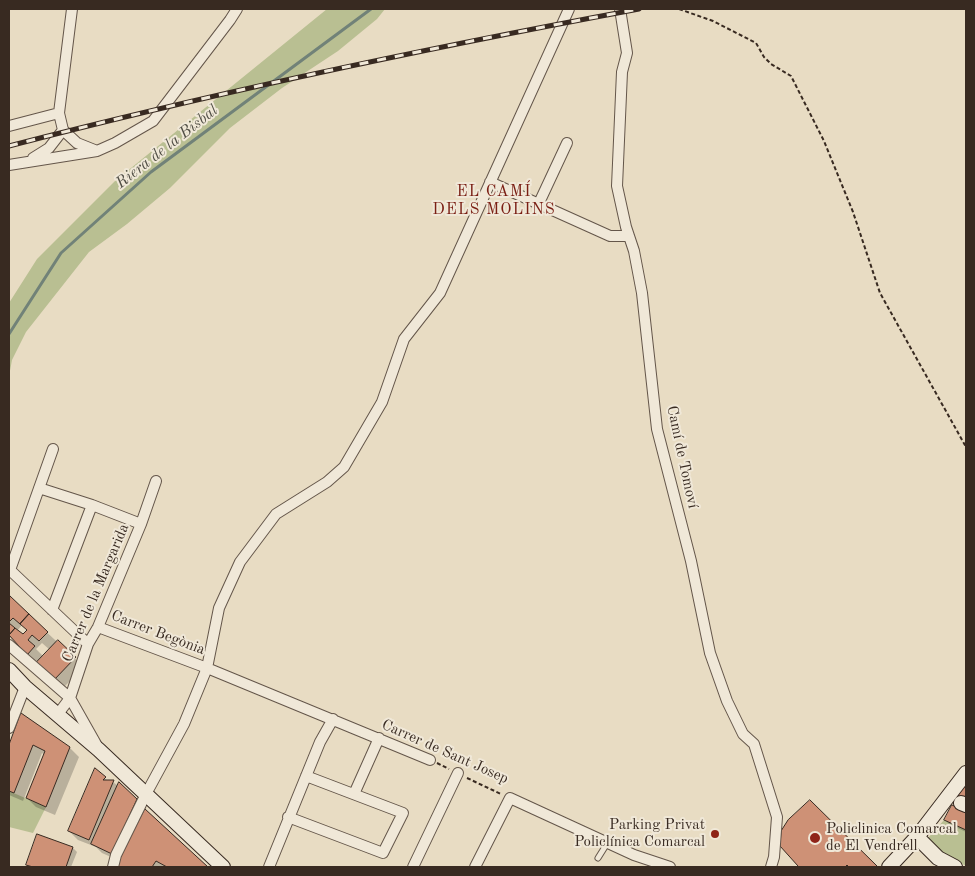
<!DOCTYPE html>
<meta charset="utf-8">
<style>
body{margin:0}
#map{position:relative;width:975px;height:876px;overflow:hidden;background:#e8dcc3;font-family:"Old Standard TT",serif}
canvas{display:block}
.frame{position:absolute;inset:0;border:10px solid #382a21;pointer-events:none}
</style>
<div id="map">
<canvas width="975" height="876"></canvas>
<div class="frame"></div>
</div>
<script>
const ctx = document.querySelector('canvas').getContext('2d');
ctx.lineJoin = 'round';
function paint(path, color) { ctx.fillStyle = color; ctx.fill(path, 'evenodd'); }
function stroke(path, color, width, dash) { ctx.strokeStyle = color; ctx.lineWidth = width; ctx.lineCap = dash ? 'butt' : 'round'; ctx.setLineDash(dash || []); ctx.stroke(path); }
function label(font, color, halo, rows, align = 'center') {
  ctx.font = font + ' "Old Standard TT",serif'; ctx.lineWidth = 4; ctx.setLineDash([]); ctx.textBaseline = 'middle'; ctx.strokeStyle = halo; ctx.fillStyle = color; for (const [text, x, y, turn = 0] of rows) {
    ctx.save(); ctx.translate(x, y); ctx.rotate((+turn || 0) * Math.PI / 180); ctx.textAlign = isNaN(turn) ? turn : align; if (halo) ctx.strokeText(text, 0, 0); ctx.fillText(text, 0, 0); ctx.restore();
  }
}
const green = new Path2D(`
 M327,9H385L377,19L338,51L282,88L230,128L170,188L127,224L89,252L26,332L12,360L9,376V303L37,259L115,181Z
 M9,791L46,807L33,833L9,827Z
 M944,820L966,830V866L942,852L928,838Z`);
const shadow = new Path2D(`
 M10,598L84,667L62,689L9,636ZM22,625L28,630L23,636L17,631ZM42,643L50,650L44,657L36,649Z
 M22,715L70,748L79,757L55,815L36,807L27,798L45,755L42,753L23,801L9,795V748Z
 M95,770L108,781L113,782L137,800L146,809L145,811L206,867L163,866L162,867H118L120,861L102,853L96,847L78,840L69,831Z
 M810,802L876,867H799Z
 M953,807L966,812V832L949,824L945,820Z
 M38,835L73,848L77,852L71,867H26Z`);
const stream = new Path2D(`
 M9,334L61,253L151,172L371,9`);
const building = new Path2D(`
 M10,596L29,614L20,624L13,618L9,622Z
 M29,614L48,632L39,641L32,635L28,640L35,646L27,655L9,635L15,628L23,634L27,630L20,624Z
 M9,623L15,628L9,635Z
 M58,640L76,657L53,681L35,664Z
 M21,713L70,747L46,807L26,798L45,751L33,745L14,793L9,791V745Z
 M95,768L106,777L103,780H114L89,840L68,831Z
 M966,779V798L965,801L957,797Z
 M119,782L137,799L112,854L91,844Z
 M810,800L877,866L876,867H849L847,865L845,867H797L798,866L780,846L781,831L788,820Z
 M952,805L966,811V830L944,820Z
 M145,809L208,867H167L156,861L152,867H117L120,857Z
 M37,834L73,847L66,867H33L26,865Z`);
const path = new Path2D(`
 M679,9L713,21L756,43L764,57L771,64L791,76L824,141L853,212L880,293L966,447
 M437,763L449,769
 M467,778L501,794`);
const lane = new Path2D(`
 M598,858L608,842`);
const street = new Path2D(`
 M620,9L627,53L622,72L617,186L626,227L634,251L642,293L657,429L691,561L710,653L727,701L743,734L754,744L777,817L774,857L771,867
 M9,126L59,113
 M63,130L77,143L97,151L115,143L153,121L230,20L237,9
 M63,130L59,113L72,9
 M33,158L49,148L63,130
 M9,165L97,151
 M490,182L610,236H629
 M539,203L567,143
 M53,449L10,570L88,644
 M39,488L92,505L141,524
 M52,610L92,505
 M98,627L207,668L430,760
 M9,645L70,698L96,744
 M58,714L70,698L88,644L98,627L141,524L156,481
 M9,728L25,687
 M354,794L379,738
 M288,817L383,853L403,813L306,776
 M113,867L116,855L146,794L184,724L207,668L219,608L240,562L276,514L327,482L344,467L382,402L404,339L440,293L569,9
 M269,867L320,742L333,719
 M413,867L458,773
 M475,867L510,798L634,855L670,867`);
const secondary = new Path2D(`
 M9,670L25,687L99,750L223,867
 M961,803L966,805
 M917,837L938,858L955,867
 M889,867L917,837L966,773`);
const rail = new Path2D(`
 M9,146C217,92 428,48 639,9`);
const markers = [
 [715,834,5,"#8f2418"],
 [815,838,6,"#8f2418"]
];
const streetNames = [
 ["Camí de Tomoví",682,457,78],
 ["Carrer de la Margarida",96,593,-67],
 ["Carrer Begònia",158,633,21],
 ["Carrer de Sant Josep",445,752,24]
];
const poiNames = [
 ["Parking Privat",705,825],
 ["Policlínica Comarcal",705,842],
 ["Policlinica Comarcal",826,829,"left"],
 ["de El Vendrell",826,846,"left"]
];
const waterNames = [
 ["Riera de la Bisbal",167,147,-38]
];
const neighbourhoodNames = [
 ["EL CAMÍ",494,192],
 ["DELS MOLINS",494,210]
];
paint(green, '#b9bf92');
paint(shadow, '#0003');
stroke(stream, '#718278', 3);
paint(building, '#ce9176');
stroke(building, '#382a21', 1);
stroke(lane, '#64564a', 7);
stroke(street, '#64564a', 12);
stroke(secondary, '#382a21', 16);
stroke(path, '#382a21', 2, [4, 2.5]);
stroke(lane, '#f0e8d8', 5);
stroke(street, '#f0e8d8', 10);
stroke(secondary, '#f0e8d8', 14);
stroke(rail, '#382a21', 5);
stroke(rail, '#f0e8d8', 3, [9]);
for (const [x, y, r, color] of markers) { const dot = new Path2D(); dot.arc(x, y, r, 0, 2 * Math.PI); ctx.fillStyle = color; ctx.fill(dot); stroke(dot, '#f0e8d8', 2); }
label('15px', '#382a21', '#f0e8d8', streetNames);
label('15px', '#382a21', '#f0e8d8', poiNames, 'right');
label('italic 16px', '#504e45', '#f0e8d8', waterNames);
ctx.letterSpacing = '1px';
label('16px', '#7a1f14', '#f0e8d8', neighbourhoodNames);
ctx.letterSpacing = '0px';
</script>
